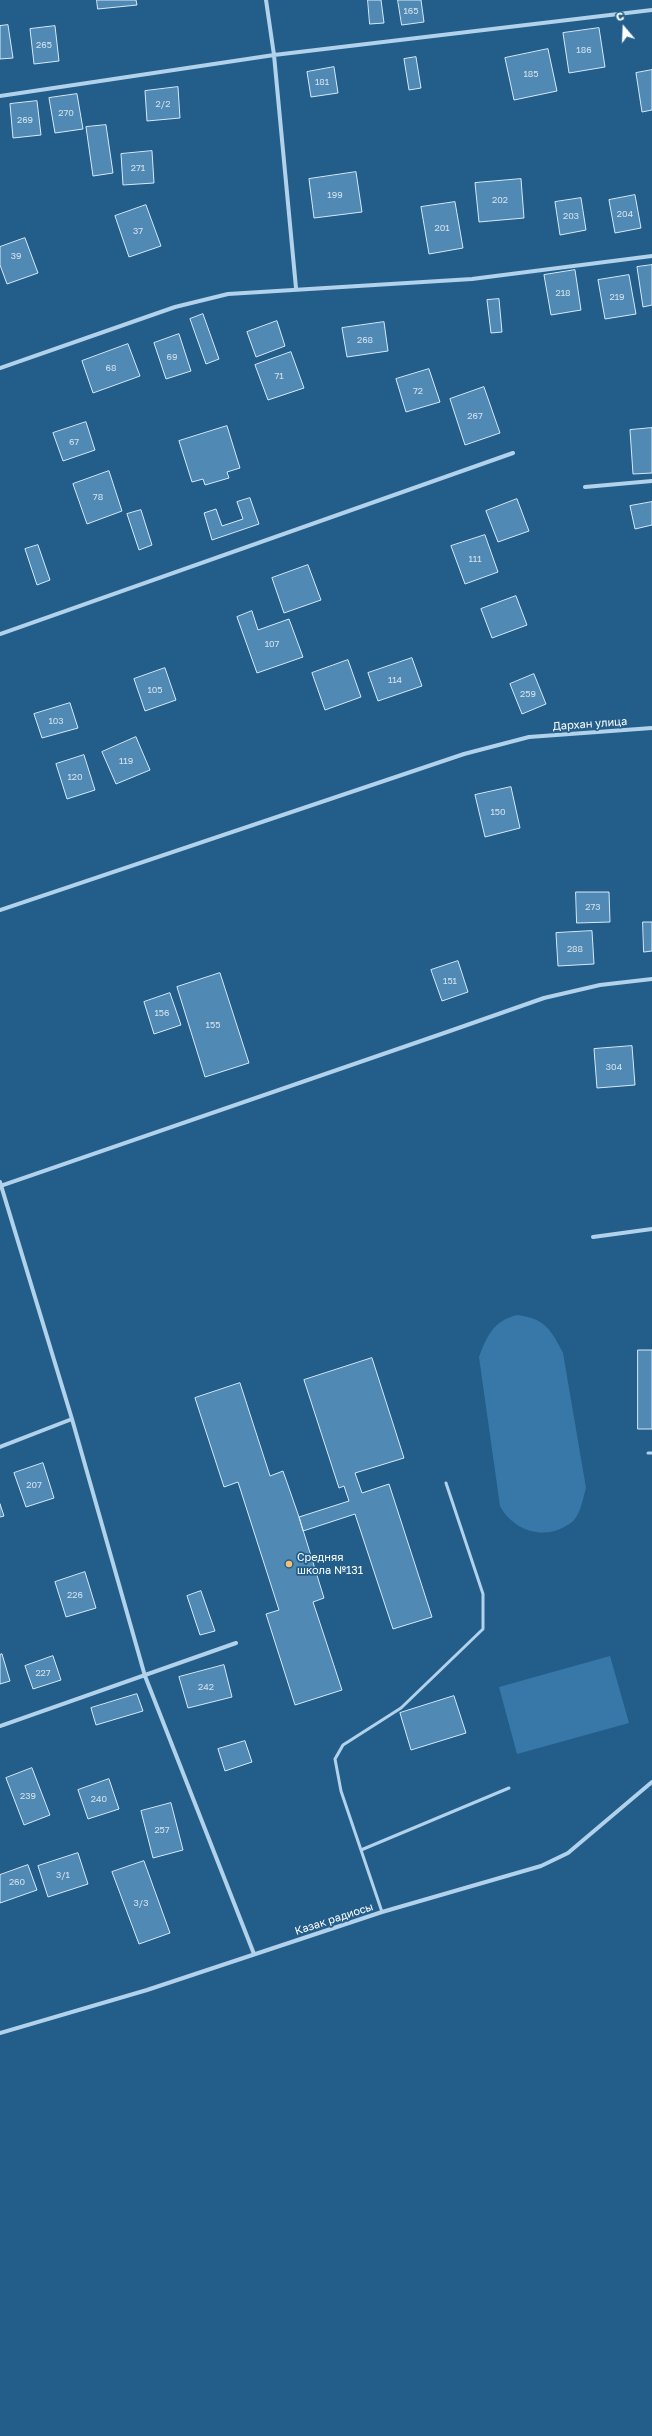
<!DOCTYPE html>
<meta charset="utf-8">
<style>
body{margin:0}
#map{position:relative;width:652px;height:2436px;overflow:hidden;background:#235e8b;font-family:"Golos Text",sans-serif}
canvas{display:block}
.north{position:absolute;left:604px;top:8px;width:40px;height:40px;-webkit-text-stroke:3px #235e8b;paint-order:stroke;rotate:341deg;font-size:11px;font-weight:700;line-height:16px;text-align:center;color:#fff}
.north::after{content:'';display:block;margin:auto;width:14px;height:18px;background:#fff;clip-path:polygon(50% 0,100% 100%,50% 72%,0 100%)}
</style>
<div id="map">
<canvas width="652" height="2436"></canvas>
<div class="north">С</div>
</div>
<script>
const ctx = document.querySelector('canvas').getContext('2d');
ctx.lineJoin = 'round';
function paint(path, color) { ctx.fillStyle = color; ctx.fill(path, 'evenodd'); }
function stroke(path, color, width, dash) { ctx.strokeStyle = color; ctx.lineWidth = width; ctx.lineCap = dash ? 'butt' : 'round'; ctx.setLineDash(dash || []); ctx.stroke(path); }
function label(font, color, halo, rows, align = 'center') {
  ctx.font = font + ' "Golos Text",sans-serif'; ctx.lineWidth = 3.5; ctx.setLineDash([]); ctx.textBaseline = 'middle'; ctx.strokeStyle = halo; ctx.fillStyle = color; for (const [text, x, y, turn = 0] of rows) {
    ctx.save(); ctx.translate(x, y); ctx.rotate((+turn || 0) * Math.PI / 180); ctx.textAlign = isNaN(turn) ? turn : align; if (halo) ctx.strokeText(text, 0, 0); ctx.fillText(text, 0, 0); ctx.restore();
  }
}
const green = new Path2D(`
 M517,1315C545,1319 550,1328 563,1353L586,1488C583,1498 581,1512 574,1520C572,1523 567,1525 564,1527C541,1540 512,1529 500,1506L479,1357C487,1336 493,1321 517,1315Z
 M610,1656L629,1723L517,1754L499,1687Z`);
const building = new Path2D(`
 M97,0H136L137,5L98,9Z
 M368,0H381L384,23L370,24Z
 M398,0H421L424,22L402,25Z
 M8,25L13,58L0,59V26Z
 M55,26L59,61L34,64L30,29Z
 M599,28L605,67L569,73L563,33Z
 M548,49L557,91L514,100L505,58Z
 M416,57L421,88L409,90L404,59Z
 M334,67L338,93L311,97L307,72Z
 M652,70V110L642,112L636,73Z
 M178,87L180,118L147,121L145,91Z
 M77,94L83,129L55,133L49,98Z
 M37,101L41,135L13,138L10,104Z
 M106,125L113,173L93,176L86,127Z
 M152,151L154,183L123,185L121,154Z
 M356,172L362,212L314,218L309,179Z
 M521,179L524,218L479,222L475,183Z
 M635,195L641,228L615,233L609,200Z
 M581,198L586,230L560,235L555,202Z
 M455,202L463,248L429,254L421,207Z
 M146,205L161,246L129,257L115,216Z
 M25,238L38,273L7,284L0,265V247Z
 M652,265V305L643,307L637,267Z
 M575,270L581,310L551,315L544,275Z
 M629,275L636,314L605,319L598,280Z
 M499,299L502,332L491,333L487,300Z
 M203,314L219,359L206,364L190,319Z
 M277,321L285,346L256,357L247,332Z
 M384,322L388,351L347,357L342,328Z
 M179,334L191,371L166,379L154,343Z
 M128,344L140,376L93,393L82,361Z
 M291,352L304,388L268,400L255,365Z
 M429,369L440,402L406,412L396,379Z
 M484,387L500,433L465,445L450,399Z
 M86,422L95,450L63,461L53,433Z
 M227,426L240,468L227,472L229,478L205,485L203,479L192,482L179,441Z
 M652,428V473L633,474L630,430Z
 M109,471L122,511L87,524L73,484Z
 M250,498L259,524L212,540L204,513L216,509L222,526L243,519L237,502Z
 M517,499L529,531L498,542L486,511Z
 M652,502V525L635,529L630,506Z
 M141,510L152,545L139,550L127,514Z
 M485,535L498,572L465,584L451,546Z
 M38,545L50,580L37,585L25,549Z
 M308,565L321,600L284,613L272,578Z
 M516,596L527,625L492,638L481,609Z
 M252,611L258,630L289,619L303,657L257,673L237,617Z
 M412,658L422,686L378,701L368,673Z
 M348,660L361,697L325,710L312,673Z
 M165,668L176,700L145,711L134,679Z
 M534,674L546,704L522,714L510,684Z
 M70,703L78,728L42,738L34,714Z
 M136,737L150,770L116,784L102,752Z
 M84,755L95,790L67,799L56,764Z
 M511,787L520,828L485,837L475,795Z
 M576,892H609L610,922L577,923Z
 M643,922H652V951L644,952Z
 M592,931L594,964L558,966L556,933Z
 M458,961L468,992L442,1001L431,970Z
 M220,973L249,1063L205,1077L177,987Z
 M170,993L181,1025L154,1034L144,1002Z
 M632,1046L635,1085L597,1088L594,1049Z
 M638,1350H652V1429H638Z
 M372,1358L404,1458L355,1473L362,1493L389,1484L432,1617L393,1629L355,1514L303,1531L299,1517L349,1501L344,1486L339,1488L304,1380Z
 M240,1383L270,1476L283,1471L299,1517L324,1598L313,1602L342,1690L295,1705L266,1614L279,1610L238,1482L224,1487L195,1398Z
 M43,1463L54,1498L26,1507L14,1473Z
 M0,1504L4,1516L0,1517Z
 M85,1572L96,1608L66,1617L55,1582Z
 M201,1591L215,1631L200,1635L187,1596Z
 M2,1654L10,1681L0,1684V1655Z
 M53,1656L61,1680L33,1689L25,1666Z
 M224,1665L232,1697L188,1708L179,1677Z
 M137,1694L143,1711L96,1725L91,1708Z
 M454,1696L466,1733L411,1750L400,1713Z
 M245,1741L252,1762L225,1771L218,1749Z
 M32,1768L50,1815L24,1825L6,1778Z
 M109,1779L119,1809L88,1819L78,1790Z
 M171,1803L183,1850L153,1858L141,1811Z
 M78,1853L88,1884L48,1897L38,1866Z
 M144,1861L170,1933L139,1944L112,1872Z
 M28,1865L37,1890L0,1903V1875Z`);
const service = new Path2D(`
 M648,1453H652
 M361,1850L509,1788
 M382,1912L341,1791L335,1759L343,1745L401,1708L483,1629V1594L446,1483`);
const minor = new Path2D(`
 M266,0L274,55L296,288
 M0,96L274,55L652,10
 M0,368L175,307L228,294L472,279L652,256
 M585,487L652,481
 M0,634L513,453
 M0,910L464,754L529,737L652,728
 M0,1182L72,1419L145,1676L254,1954
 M0,1186L447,1032L544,998L600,985L652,979
 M593,1237L652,1229
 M0,1447L72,1419
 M0,1726L236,1643
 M0,2033L147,1990L382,1912L541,1866L568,1853L652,1782`);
const markers = [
 [289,1564,4,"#f5bf74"]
];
const numberNames = [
 ["165",411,11],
 ["265",44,45],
 ["186",584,50],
 ["185",531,74],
 ["181",322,82],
 ["2/2",163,104],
 ["270",66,113],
 ["269",25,120],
 ["271",138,168],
 ["199",335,195],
 ["202",500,200],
 ["204",625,214],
 ["203",571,216],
 ["201",442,228],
 ["37",138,231],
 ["39",16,256],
 ["218",563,293],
 ["219",617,297],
 ["268",365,340],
 ["69",172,357],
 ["68",111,368],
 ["71",279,376],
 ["72",418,391],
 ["267",475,416],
 ["67",74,442],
 ["78",98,497],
 ["111",475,559],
 ["107",272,644],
 ["114",395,680],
 ["105",155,690],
 ["259",528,694],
 ["103",56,721],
 ["119",126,761],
 ["120",75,777],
 ["150",498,812],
 ["273",593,907],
 ["288",575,949],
 ["151",450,981],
 ["156",162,1013],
 ["155",213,1025],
 ["304",614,1067],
 ["207",34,1485],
 ["226",75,1595],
 ["227",43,1673],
 ["242",206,1687],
 ["239",28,1796],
 ["240",99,1799],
 ["257",162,1830],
 ["3/1",63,1875],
 ["260",17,1882],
 ["3/3",141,1903]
];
const streetNames = [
 ["Дархан улица",590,724,-4],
 ["Казак радиосы",334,1919,-18]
];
const poiNames = [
 ["Средняя",297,1558],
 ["школа №131",297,1571]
];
paint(green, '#3878a8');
paint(building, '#5089b4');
stroke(building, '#d5e9f8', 1);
stroke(service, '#b1d2ea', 3);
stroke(minor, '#b1d2ea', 4);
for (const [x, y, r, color] of markers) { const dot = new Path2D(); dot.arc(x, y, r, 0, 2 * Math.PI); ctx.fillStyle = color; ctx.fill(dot); stroke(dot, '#235e8b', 1.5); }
label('9px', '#d3e2ec', null, numberNames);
label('11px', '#fff', '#235e8b', streetNames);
label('11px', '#fff', '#235e8b', poiNames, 'left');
</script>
